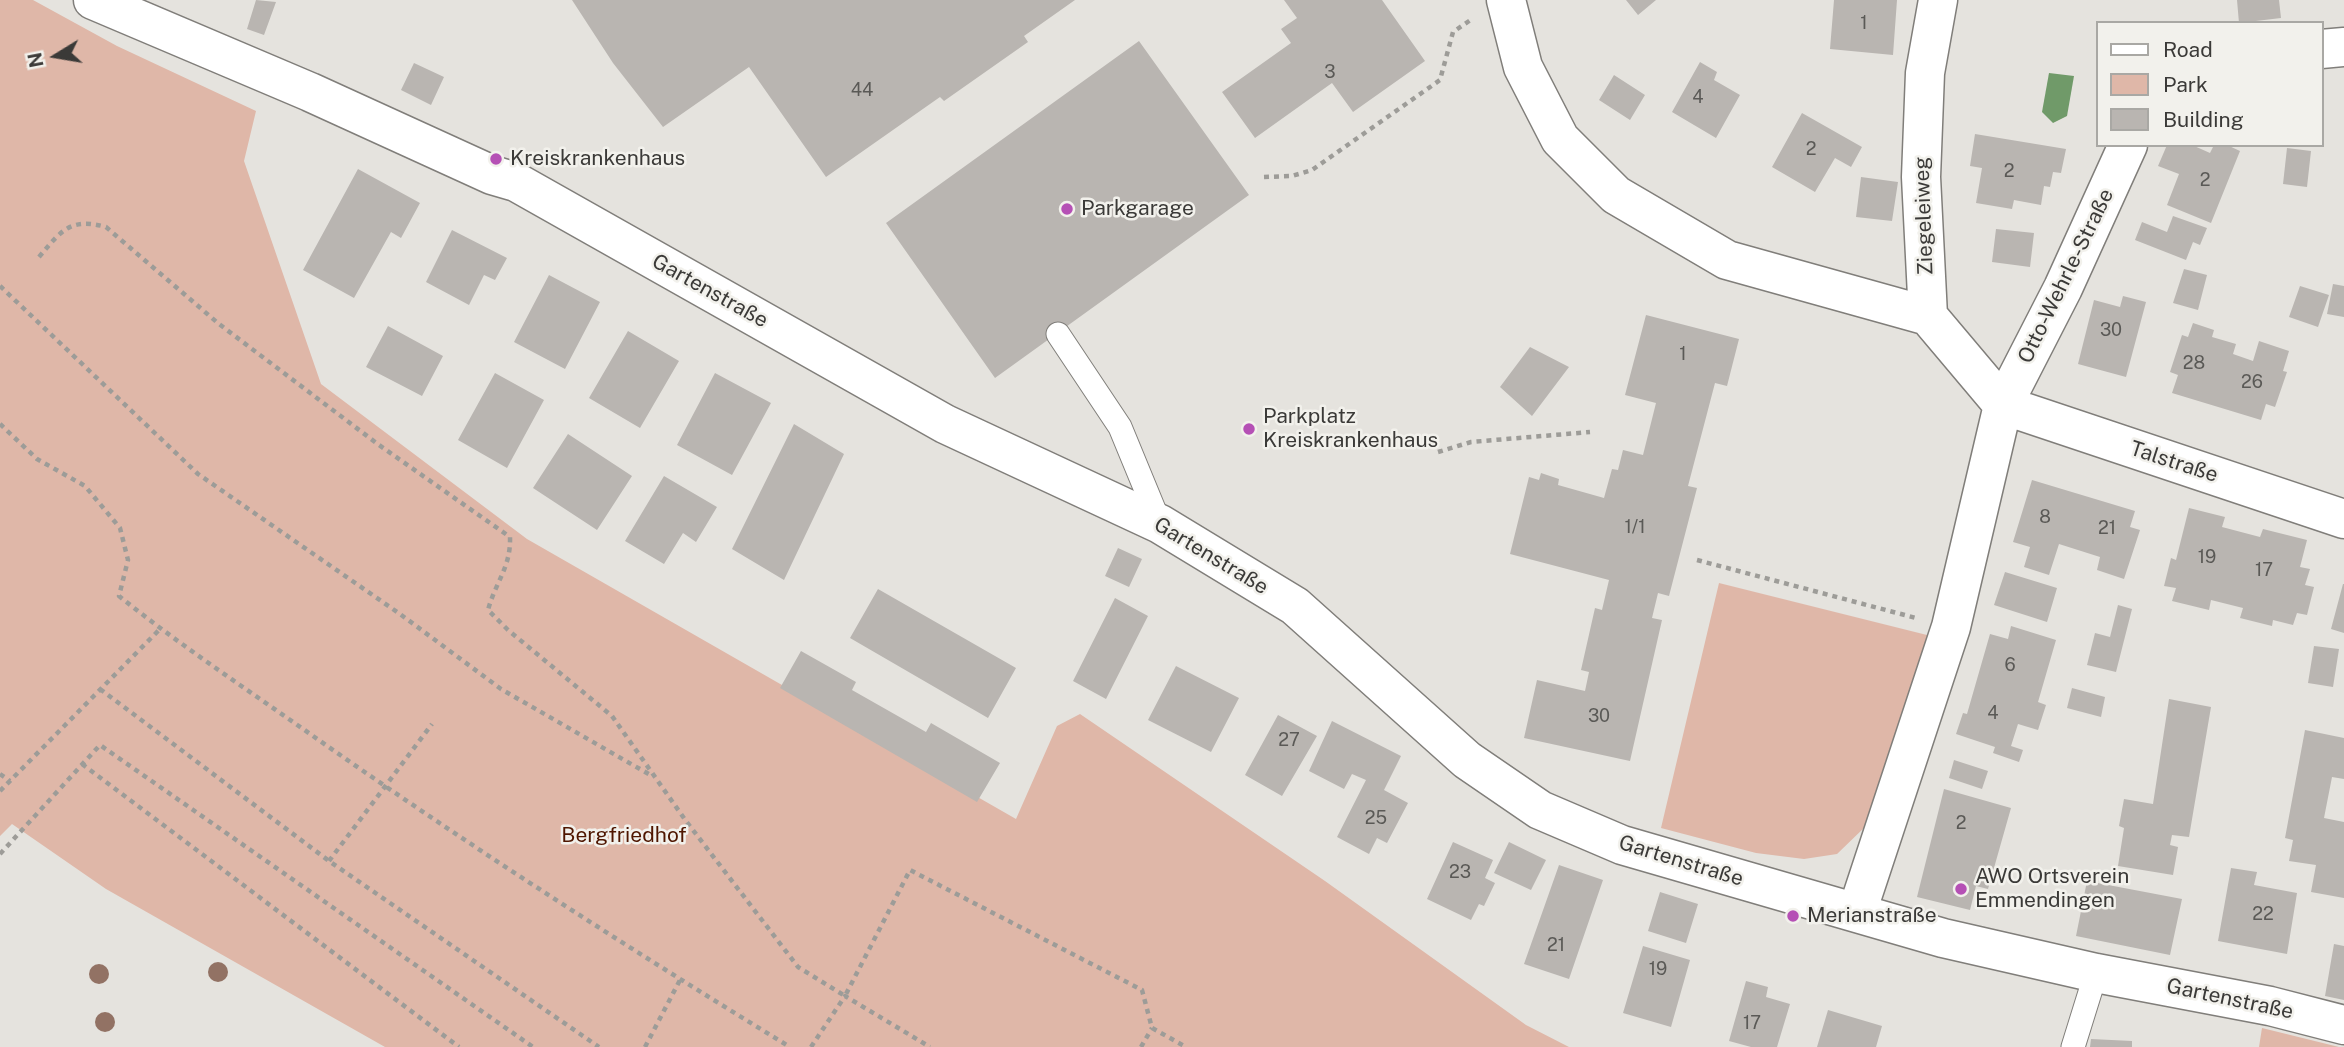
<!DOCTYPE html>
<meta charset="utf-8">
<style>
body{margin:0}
#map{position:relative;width:2344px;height:1047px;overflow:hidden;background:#e5e3de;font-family:"Public Sans",sans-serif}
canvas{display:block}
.legend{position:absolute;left:2096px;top:21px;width:228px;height:126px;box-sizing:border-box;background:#f2f1ec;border:2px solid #a9a8a4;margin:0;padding:9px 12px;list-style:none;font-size:21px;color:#3b3a38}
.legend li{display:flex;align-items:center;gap:14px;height:35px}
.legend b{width:35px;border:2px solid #a9a8a4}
.north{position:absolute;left:21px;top:21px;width:70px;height:70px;-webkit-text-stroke:5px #f2f1ec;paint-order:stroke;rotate:259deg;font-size:19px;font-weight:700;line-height:28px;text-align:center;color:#3b3a38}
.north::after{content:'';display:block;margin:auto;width:24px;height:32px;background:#3b3a38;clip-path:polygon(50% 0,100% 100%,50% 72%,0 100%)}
</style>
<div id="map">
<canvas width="2344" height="1047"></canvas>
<ul class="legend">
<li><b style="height:9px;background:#fff"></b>Road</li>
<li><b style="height:19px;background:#dfb7a8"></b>Park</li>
<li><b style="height:19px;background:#b9b5b1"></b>Building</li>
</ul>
<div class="north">N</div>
</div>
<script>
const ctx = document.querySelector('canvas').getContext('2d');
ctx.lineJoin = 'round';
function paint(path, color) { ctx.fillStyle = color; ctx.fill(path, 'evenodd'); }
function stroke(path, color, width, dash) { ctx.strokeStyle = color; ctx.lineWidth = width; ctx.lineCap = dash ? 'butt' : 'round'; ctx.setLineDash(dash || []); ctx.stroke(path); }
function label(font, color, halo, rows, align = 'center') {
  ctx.font = font + ' "Public Sans",sans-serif'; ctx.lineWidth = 5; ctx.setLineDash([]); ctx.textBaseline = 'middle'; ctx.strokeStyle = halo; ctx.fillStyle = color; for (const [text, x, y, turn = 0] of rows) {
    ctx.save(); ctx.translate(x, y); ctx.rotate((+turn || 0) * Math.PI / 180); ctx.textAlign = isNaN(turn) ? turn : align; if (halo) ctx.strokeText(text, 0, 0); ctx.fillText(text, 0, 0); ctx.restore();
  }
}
const green = new Path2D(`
 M0,0H33L117,46L256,111L244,161L321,384L527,539L1016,819L1057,726L1080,714L1325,881L1526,1025L1569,1047H385L106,889L12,824L0,836Z
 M1719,583L1935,637L1866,826L1837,854L1804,859L1756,853L1661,828Z
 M2262,1028L2339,1047H2259Z`);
const water = new Path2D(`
 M2049,73L2074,76L2067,116L2053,123L2042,112Z`);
const building = new Path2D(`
 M256,0L276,2L264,35L247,29Z
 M572,0H1075L1024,36L1028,42L944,101L940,97L826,177L749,67L663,127L613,63Z
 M1284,0H1382L1425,61L1353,112L1332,83L1255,138L1222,92L1291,43L1281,29L1297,18Z
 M1626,0H1656L1638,15Z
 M1834,0H1897L1893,55L1830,49Z
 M2237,0H2279L2281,18L2239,23Z
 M1139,41L1249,195L995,378L886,223Z
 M1700,62L1717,72L1714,80L1740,95L1716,138L1672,112Z
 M414,63L444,77L431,105L401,90Z
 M1614,75L1645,95L1630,120L1599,100Z
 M1802,113L1862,147L1851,167L1835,158L1815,192L1772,167Z
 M1975,134L2066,149L2061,173L2053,172L2050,187L2044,186L2041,205L2014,200L2012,209L1976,203L1982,168L1970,166Z
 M2167,145H2192L2210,153L2214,145H2227L2240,151L2211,223L2167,205L2179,174L2158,166Z
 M2287,148L2311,151L2307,187L2283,184Z
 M358,169L420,203L401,238L391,232L354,298L303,270Z
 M1861,177L1898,182L1892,221L1856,217Z
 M2173,216L2207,228L2200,245L2193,242L2186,260L2135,240L2142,222L2167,232Z
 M1996,229L2034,233L2030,267L1992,262Z
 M452,230L507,258L495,280L484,275L469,305L426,282Z
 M2184,269L2207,275L2198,310L2173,303Z
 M549,275L600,302L565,369L514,342Z
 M2333,284L2344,286V317L2327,314Z
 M2300,286L2329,295L2318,327L2289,317Z
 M2123,296L2146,302L2126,377L2078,364L2094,300L2120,307Z
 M1646,315L1739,339L1727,386L1715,383L1688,486L1697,488L1669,596L1658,593L1652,618L1662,620L1630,761L1524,738L1537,680L1585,691L1589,672L1581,670L1595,608L1602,610L1609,580L1510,554L1529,477L1539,480L1541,473L1559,479L1558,485L1604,498L1612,469L1618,470L1623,450L1643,455L1656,403L1625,395Z
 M2193,323L2214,330L2212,337L2236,344L2233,354L2253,361L2259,341L2289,351L2283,371L2287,372L2275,407L2266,404L2261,420L2172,393L2178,375L2170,372L2182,335L2188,337Z
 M388,326L443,356L422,396L366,367Z
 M628,331L679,361L640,428L589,398Z
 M1530,347L1569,367L1532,416L1500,387Z
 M495,373L544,400L507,468L458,440Z
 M715,373L771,403L732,475L677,445Z
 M794,424L844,454L784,580L732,549Z
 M568,434L632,476L597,530L533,488Z
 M664,476L717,507L696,542L683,533L664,564L625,541Z
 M2032,480L2135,511L2130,527L2140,530L2124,579L2097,570L2100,557L2059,544L2049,575L2024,567L2030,547L2013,542Z
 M2189,508L2225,517L2222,527L2260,537L2263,529L2307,540L2300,567L2310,569L2305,585L2314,587L2307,615L2297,613L2293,625L2273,620L2272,626L2240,618L2243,608L2211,600L2209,610L2172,601L2176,588L2164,586L2171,558L2176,560Z
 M1118,548L1142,559L1129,587L1105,576Z
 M2005,572L2057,588L2047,622L1994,605Z
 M2343,584H2344V633L2331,629Z
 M878,589L1016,668L988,718L850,638Z
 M1115,598L1148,616L1106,699L1073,681Z
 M2118,605L2132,609L2116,672L2087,665L2095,633L2110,637Z
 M2011,626L2056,640L2038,702L2046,705L2038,730L2018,724L2011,746L2023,750L2019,762L1993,753L1995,747L1956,734L1963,713L1967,714L1990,634L2008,639Z
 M2314,646L2339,649L2333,687L2308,683Z
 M801,651L856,682L852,690L926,732L931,723L1000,763L977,802L780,688Z
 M1176,666L1239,698L1211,752L1148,720Z
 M2072,688L2105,697L2101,717L2067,708Z
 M2169,699L2211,707L2189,837L2172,835L2170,845L2178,847L2173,875L2118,866L2124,828L2119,826L2124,799L2153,804Z
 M1278,715L1317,736L1282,796L1245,775Z
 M1332,721L1401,756L1384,790L1408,803L1387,843L1377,838L1369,854L1337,837L1366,780L1352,774L1344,789L1309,771Z
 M2305,730L2344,738V779L2332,777L2324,818L2344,822V898L2311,892L2316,865L2289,861L2293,840L2285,838Z
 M1954,760L1988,771L1982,789L1949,778Z
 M1944,789L2011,808L1988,889L1976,886L1970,910L1917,897Z
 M1453,842L1493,860L1485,878L1495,883L1484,906L1479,904L1471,920L1427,899Z
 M1509,842L1546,860L1531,890L1494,873Z
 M1559,865L1603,880L1569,979L1524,964Z
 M2231,868L2257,872L2254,885L2297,893L2287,954L2218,941Z
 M2087,881L2182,899L2170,955L2076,936Z
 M1660,892L1698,904L1686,943L1648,931Z
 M2334,944L2344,946V1000L2325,996Z
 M1643,946L1690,960L1671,1027L1623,1013Z
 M1746,981L1768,987L1766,997L1790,1004L1777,1047H1751L1729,1041Z
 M1828,1010L1882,1026L1876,1047H1817Z
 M2091,1039L2132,1041V1047H2090Z`);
const path = new Path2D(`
 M1264,177L1292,176L1312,170L1440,80L1453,32L1472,19
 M39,257C61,231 70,217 106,227L219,324L379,445L510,537C511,567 496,581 488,610L508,630L612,716L686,821L798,967L845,996L910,870L1142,990L1152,1028L1186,1047
 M0,286L198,474L400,614L501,689L652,776
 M0,424L37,459L85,486L120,528L128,560L119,596C181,646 248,690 313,736C468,845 628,948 790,1047
 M1438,452L1471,442L1590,432
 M1697,560L1916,618
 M100,689L329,861L599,1047
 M82,764L459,1047
 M0,774L10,781
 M0,791L160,629
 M0,854L100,745L533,1047
 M329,861L432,724
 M645,1047L680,980
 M811,1047L845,996L930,1047
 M1141,1047L1152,1028`);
const lane = new Path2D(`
 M1058,334L1120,427L1160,524
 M2073,1047L2096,973`);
const street = new Path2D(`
 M93,0L310,92L492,175L516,182L945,424L1160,524L1295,606L1467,760L1540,810L1622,845L1943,938L2096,973L2270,1006L2344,1025
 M1506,0L1523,67L1560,139L1616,195L1727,260L1928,316
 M1938,0L1925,73L1921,177L1928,316L2003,405
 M2321,49L2344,47
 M2003,405L2344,519
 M1857,912L1951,627L2003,405L2063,288L2128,145`);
const trees = [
 [218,972],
 [99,974],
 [105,1022]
];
const markers = [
 [496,159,7,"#b550b5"],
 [1067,209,7,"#b550b5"],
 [1249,429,7,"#b550b5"],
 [1961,889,7,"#b550b5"],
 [1793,916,7,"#b550b5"]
];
const numberNames = [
 ["1",1864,23],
 ["3",1330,72],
 ["44",862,90],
 ["4",1698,97],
 ["2",1811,149],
 ["2",2009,171],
 ["2",2205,180],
 ["30",2111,330],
 ["1",1683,354],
 ["28",2194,363],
 ["26",2252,382],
 ["8",2045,517],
 ["1/1",1635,527],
 ["21",2107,528],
 ["19",2207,557],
 ["17",2264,570],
 ["6",2010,665],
 ["4",1993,713],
 ["30",1599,716],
 ["27",1289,740],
 ["25",1376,818],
 ["2",1961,823],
 ["23",1460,872],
 ["22",2263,914],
 ["21",1556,945],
 ["19",1658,969],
 ["17",1752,1023]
];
const poiNames = [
 ["Kreiskrankenhaus",510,159],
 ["Parkgarage",1081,209],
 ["Parkplatz",1263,417],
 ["Kreiskrankenhaus",1263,441],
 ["AWO Ortsverein",1975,877],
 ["Emmendingen",1975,901],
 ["Merianstraße",1807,916]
];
const streetNames = [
 ["Ziegeleiweg",1924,216,-92],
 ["Otto-Wehrle-Straße",2066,276,-64],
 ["Gartenstraße",710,291,29],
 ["Talstraße",2174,462,18],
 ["Gartenstraße",1211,556,31],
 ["Gartenstraße",1681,861,17],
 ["Gartenstraße",2230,999,12]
];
const parkNames = [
 ["Bergfriedhof",624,836]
];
paint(green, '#dfb7a8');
paint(water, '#709a69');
paint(building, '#b9b5b1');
stroke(lane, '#807e7a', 25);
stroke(street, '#807e7a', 41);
stroke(path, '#9d9c98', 4.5, [5, 5]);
stroke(lane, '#fff', 23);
stroke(street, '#fff', 38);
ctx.fillStyle = '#927264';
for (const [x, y] of trees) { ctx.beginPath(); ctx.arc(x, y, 10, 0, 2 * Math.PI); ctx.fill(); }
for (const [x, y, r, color] of markers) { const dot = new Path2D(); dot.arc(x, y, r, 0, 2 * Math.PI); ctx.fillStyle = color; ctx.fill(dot); stroke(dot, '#f2f1ec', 2.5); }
label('18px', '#5a5956', null, numberNames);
label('21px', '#3b3a38', '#f2f1ec', poiNames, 'left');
label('21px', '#3b3a38', '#f2f1ec', streetNames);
label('21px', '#4f1600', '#f2f1ec', parkNames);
</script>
